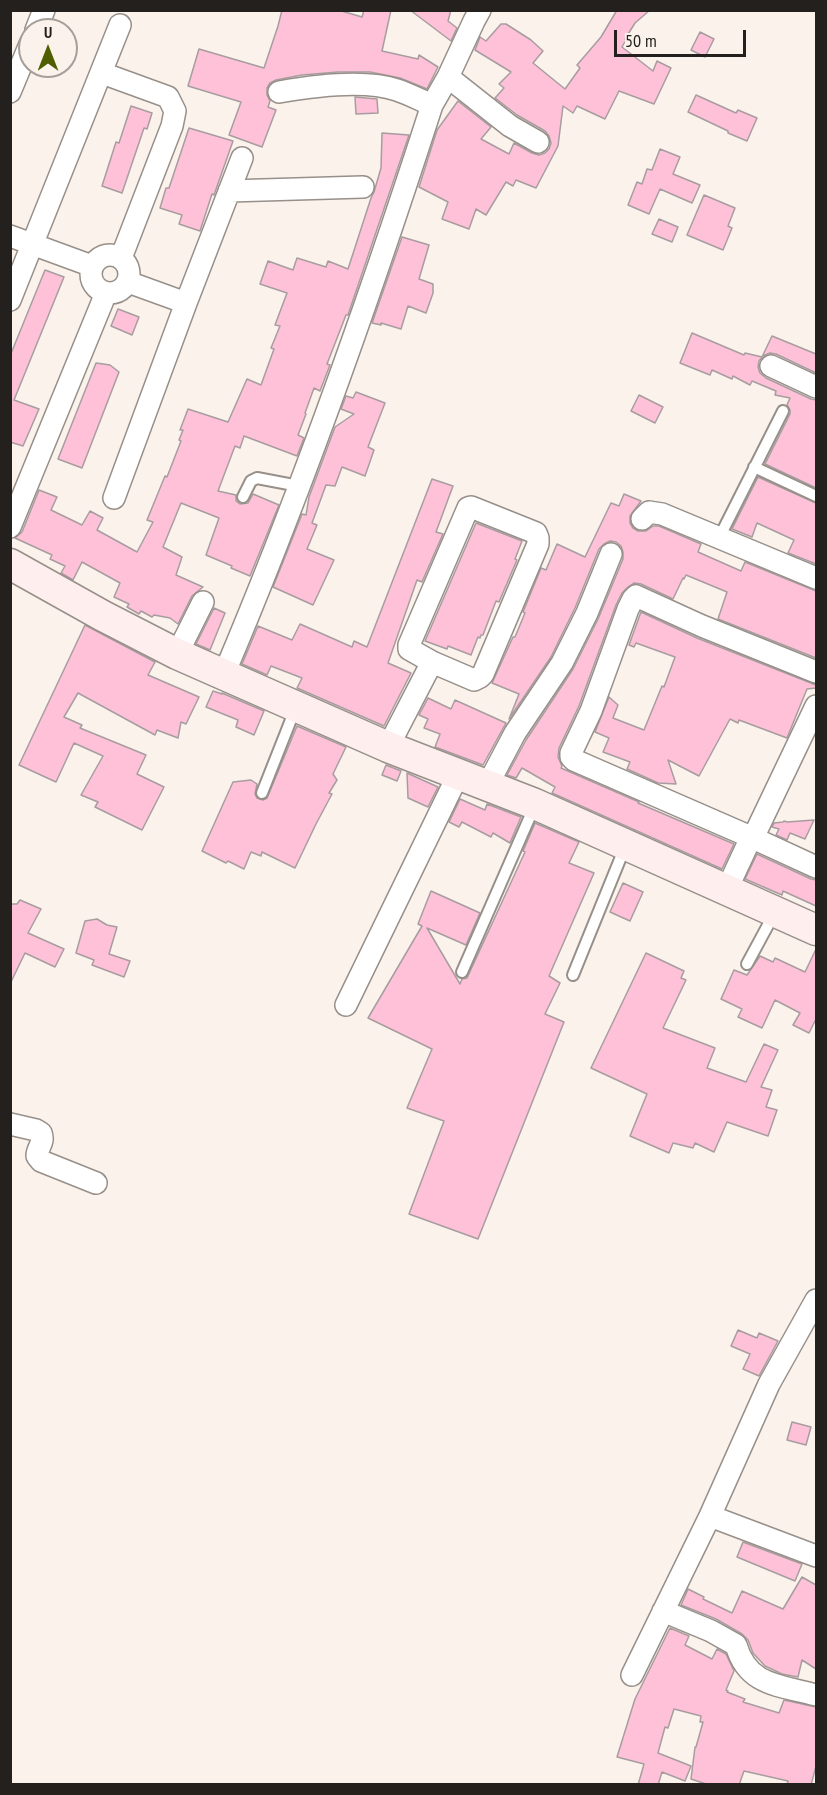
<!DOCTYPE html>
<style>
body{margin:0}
#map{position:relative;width:827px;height:1795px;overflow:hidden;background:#fbf2eb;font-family:"PT Sans Narrow",sans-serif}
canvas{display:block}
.frame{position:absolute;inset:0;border:12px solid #23201d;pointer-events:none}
.north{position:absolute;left:18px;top:18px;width:60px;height:60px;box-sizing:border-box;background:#fbf2eb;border:2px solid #a59e99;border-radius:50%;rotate:0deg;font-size:16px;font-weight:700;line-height:24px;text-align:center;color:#23201d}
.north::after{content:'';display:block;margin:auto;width:21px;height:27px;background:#4e5e00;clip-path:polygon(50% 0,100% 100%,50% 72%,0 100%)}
.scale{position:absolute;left:614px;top:30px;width:132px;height:27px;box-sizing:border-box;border:3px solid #23201d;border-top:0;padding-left:8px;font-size:18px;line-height:21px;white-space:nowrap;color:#23201d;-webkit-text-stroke:4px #fbf2eb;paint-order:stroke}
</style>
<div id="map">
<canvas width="827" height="1795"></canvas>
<div class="frame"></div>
<div class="north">U</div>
<div class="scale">50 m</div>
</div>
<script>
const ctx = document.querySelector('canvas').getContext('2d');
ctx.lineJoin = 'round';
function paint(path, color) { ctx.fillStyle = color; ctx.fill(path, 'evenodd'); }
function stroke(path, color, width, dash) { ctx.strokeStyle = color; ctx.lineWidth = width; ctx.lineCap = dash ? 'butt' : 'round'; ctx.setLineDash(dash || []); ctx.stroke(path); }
const building = new Path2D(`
 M282,10H338L362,17L364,10H391L382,51L418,59L419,55L438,67L427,89L400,78L370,72H338L302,75L276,80L270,83L267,88V95L270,101L268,107L276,110L262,147L229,135L241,102L188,86L199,49L264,68L278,26Z
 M410,10H451L448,21L457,28L451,41Z
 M617,10H650L635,23L625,39L626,40L622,47L653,71L657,61L671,68L654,104L619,91L605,119L577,106L573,113L563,106L558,146L536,188L516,180L513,186L506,182L486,215L476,209L469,229L442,219L448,202L419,187L437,130L458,101L491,127L481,139L509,154L514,143L532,153L539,155L545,153L549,149L551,143L549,136L545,131L517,115L495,98L504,88L499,84L511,72L475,50L480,37L486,41L501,24H506L531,40L543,51L533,63L565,89L580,68L577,65L601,37Z
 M700,32L714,39L705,57L691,50Z
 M696,95L736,113L738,110L757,118L747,141L728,133V131L688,112Z
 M355,97L377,99L378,113L356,114Z
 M131,106L152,113L147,129L144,128L122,193L102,186L116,142L119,143Z
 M189,128L233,141L214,195L212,194L200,231L179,224L182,215L160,208L166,188H169Z
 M382,133L409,135L348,315H346L327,364L330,365L320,391L314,388L305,413L306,414L298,435L304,438L297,456L244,436L240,448L235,446L218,491L236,495V501L240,504L248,503L253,494L279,505L250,576L231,568L232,566L206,555L219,518L181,503L163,547L182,557L176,575L203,587L192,596L178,624L170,618L154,615L152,617L141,611L139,614L127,607L129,604L114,597L120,583L82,562L73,580L61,573L65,566L50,559L52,555L15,538L22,532L39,490L57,497L51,510L82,525L90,511L103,518L97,530L137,552L153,522L147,520L165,476L167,477L181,441L179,440L183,430H180L188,409L228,422L247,379L261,385L274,349L271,348L280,326L275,325L287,293L260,284L268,261L293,270L297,258L326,267L328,261L348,269L371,198L374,192L381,168Z
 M660,149L680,157L673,174L700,185L692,203L660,189L649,214L628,205L637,182L642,184L647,169L652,170Z
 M704,195L735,208L728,226L732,228L723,250L687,235Z
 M659,219L678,227L672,242L652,234Z
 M402,237L429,245L419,279L433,284V293L426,313L408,306L401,329L381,323V325L372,323Z
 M45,270L64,277L14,400L39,409L23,446L10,442V356Z
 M118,309L139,317L132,335L111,326Z
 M692,333L744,355L745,353L762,357L772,336L816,354V373L776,354L770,353L763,356L759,361L758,367L760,373L766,378L811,399L816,400V488L765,464L790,414V410L787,405L790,398L775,395L776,391L752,381L750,385L733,376L732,379L712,370L710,375L680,363Z
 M96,363L110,365L119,372L82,468L58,459Z
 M356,392L385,403L368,447L374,450L365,476L342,467L335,486L326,485L312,523L317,525L307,549L334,560L313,605L273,587L302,514L306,515L309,497L335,427L354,414L341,409L346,396L353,398Z
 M639,395L663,407L655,423L631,411Z
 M758,477L816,503V564L788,553L794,540L757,523L752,537L732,529Z
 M432,479L453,486L436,532L443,534L422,582L417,580L388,663L411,673L384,726L297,688L302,678L271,666L267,675L242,664L258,626L292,640L300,624L352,647L354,641L367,647Z
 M624,494L641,501L630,516V523L633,528L638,531H646L653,526H659L701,544L698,552L741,571L745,562L816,591V658L718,619L727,592L686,575L684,579L683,578L673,599L641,584L634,583L628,587L622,593L616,605L579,706L559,748L558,757L562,766L561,768L639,802L638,803L734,844L722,869L552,793L555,787L522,768L516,778L507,775L526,740L573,669L598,619L623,559V552L621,546L616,542L610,541L604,544L599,549L575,608L551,657L509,719L519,694L492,683L513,637H515L525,613L523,612L541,568L546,570L557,544L585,557L611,503L619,506Z
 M476,523L522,541L515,559L517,560L499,602L496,601L483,635H481L480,638L478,637L471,655L448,646L447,649L425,641Z
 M214,608L225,613L210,650L196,644Z
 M641,612L697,638L816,685V688L807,689L787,738L739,720L738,723L730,719L699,776L668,760L676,784L658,783L627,769L630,762L603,752L609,738L595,732L609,697L618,705L613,718L644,730L662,686L664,687L675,657L636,643L634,647L629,645Z
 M85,625L155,662L148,675L199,697L186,724L181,722L178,738L157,730L155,735L78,693L64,717L82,725L80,728L146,755L137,774L164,787L142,830L95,807L98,802L81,795L103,756L74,743L56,782L19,765Z
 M213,691L222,694V693L264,711L254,735L236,727L238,720L206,707Z
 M428,698L451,709L455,700L506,723L483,765L435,747L440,734L424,728L428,719L419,715Z
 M297,726L346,747L333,774L337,780L329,793L332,794L316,824L295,868L262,852L261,856L251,852L244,869L228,861L226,863L202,851L233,782L251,780L257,784L255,794L257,798L263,800L267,798Z
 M386,765L401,771L397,781L382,775Z
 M407,773L438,787L428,807L408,798Z
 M460,799L485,810L487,804L521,817L510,843L493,833L491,837L462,822L459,827L449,822Z
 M814,820L805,839L790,833L787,840L776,835L779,829L772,827L774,823L783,822L784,821L787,822Z
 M535,823L579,842L569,863L594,873L549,976L560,983L545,1014L564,1022L478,1239L409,1214L444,1121L407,1108L432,1049L368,1018L422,926L418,924L431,891L480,913L466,945L427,928L460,984L462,979L467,978L525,852L523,851Z
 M757,854L811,879L816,880V906L783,891L782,895L745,879Z
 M623,883L643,892L630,921L610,912Z
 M20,900L41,909L28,933L64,949L55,967L25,953L10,984V904H17Z
 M97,919L107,925L117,927L109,954L130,961L124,977L92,965L94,960L76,953L85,921Z
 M816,949V1019L809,1033L793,1025L800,1013L775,1000L762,1028L738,1017L742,1009L721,999L734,970L747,975L760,956L773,962L775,958L805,972Z
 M646,953L684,971L681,978L686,980L663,1028L715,1048L707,1068L746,1082L764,1044L778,1050L761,1087L772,1090L766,1107L777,1110L768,1136L727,1122L714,1152L695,1143L693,1148L673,1143L669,1153L630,1136L647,1094L591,1068Z
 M738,1330L757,1338L759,1333L778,1341L759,1376L743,1369L750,1354L731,1346Z
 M792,1422L811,1427L806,1445L787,1440Z
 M743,1542L802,1564L795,1581L737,1557Z
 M802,1577L816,1585V1669L802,1660L798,1677L782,1674L765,1666L753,1653L748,1640L742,1634L716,1619L681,1605L688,1589L704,1597L703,1599L732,1613L742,1591L783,1609Z
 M670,1628L689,1636L685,1645L712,1659L717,1649L726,1654L734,1671L726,1690L728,1691L727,1692L745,1699L743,1702L779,1713L784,1700L816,1707V1766L811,1785H787L788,1781L744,1771L739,1785H709L691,1779L695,1747H696L703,1722H700L701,1716L674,1709L668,1728L665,1727L658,1753L691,1766L685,1781L662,1772L658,1785H638L644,1764L617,1757L635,1699Z`);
const lane = new Path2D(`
 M754,467L816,496
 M243,497L251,481L257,478L299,486
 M719,538L783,411
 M262,793L296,707
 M747,964L774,914
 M462,972L535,805
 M573,975L625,847`);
const street = new Path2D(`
 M36,30L44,10
 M102,73L168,97L175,111L172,126L121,258
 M448,77L510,126L538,142
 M10,92L30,44
 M279,92C313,86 364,79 397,90C409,94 420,100 432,105
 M229,191L363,187
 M10,236L92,266
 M91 274a19 19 0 1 1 38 0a19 19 0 1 1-38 0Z
 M128,282L186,303
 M10,300L120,25
 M771,366L816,387
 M114,498L186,303L242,158
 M471,507L536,533L538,538V544L483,674L480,677L474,680L432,662L409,649V645L468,508Z
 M642,519L649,512L662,514L816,578
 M10,527L106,293
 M177,654L203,602
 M816,672L702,626L636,596L633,599L628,609L591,711L571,753V757L574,760L753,838L816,867
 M224,674C303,488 370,297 432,105L448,77L474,21L480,10
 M388,747L432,662
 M487,786L515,733L562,663L587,613L611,554
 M727,889L747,846L753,838L816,706
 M346,1005L458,775
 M10,1124L36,1130L41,1133C45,1143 37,1147 37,1156L41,1161L96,1183
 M710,1516L816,1556
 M663,1611L711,1631L736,1645C748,1687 781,1685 816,1695
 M632,1675L710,1516L769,1384L816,1300`);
const secondary = new Path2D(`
 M10,564L103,616L177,654L388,747L535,804L816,930`);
paint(building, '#fec1d8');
stroke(building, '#a79da0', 1.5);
stroke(lane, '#978f89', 14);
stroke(street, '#978f89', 24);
stroke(secondary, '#978f89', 33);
stroke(lane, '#fff', 10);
stroke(street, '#fff', 21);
stroke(secondary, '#feeeee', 30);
</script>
